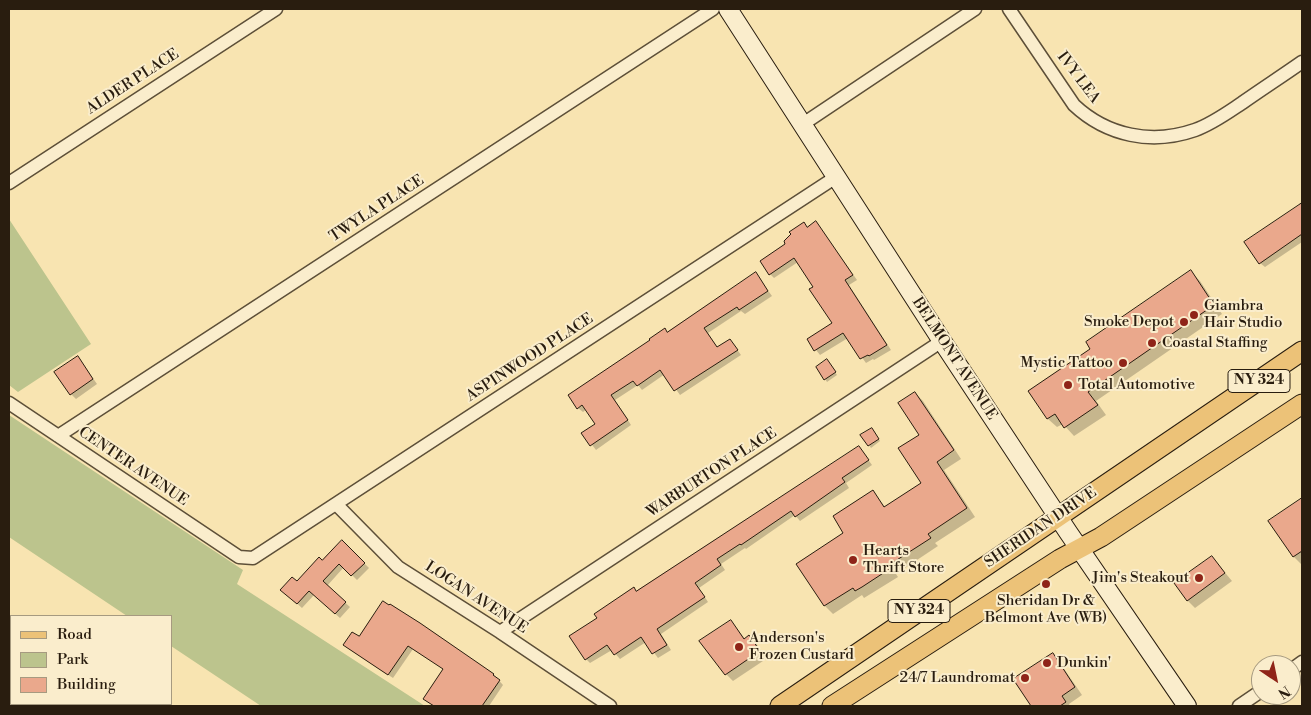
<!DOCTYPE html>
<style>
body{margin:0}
#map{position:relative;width:1311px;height:715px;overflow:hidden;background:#f8e4b1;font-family:"Libre Bodoni",serif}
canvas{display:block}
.frame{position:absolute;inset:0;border:10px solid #291d0f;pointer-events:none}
.legend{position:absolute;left:10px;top:615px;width:162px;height:90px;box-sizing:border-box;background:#faedcc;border:1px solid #a69a80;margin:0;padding:6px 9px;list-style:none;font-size:15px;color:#291d0f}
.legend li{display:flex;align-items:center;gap:10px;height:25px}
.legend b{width:25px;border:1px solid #a69a80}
.north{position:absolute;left:1251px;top:655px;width:50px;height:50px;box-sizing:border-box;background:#faedcc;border:1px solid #a69a80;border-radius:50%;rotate:146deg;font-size:14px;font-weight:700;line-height:20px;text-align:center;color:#291d0f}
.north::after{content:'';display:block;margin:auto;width:18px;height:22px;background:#8f2418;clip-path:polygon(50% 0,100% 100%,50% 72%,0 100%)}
</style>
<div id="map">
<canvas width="1311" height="715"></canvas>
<div class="frame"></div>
<ul class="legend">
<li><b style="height:6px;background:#ecc278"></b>Road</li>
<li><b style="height:14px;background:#bcc48d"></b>Park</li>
<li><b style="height:14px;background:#eaa88c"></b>Building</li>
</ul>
<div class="north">N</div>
</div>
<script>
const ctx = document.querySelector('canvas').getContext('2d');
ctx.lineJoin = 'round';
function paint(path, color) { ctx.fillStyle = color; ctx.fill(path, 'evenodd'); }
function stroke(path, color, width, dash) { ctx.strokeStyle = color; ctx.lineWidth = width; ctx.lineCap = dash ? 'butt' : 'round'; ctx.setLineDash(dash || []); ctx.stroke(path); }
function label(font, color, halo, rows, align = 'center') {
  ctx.font = font + ' "Libre Bodoni",serif'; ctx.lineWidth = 4; ctx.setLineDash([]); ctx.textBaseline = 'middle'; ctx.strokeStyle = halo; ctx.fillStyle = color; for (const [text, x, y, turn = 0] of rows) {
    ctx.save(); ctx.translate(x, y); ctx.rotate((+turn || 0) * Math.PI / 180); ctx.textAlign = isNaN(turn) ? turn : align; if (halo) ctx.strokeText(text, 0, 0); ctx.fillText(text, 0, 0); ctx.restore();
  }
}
const green = new Path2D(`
 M9,219L91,344L18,392L9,385Z
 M9,415L243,570L237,584L425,706H261L171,646V616H127L9,537Z`);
const shadow = new Path2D(`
 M1302,202V242L1265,267L1260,263L1300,205L1299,204Z
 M816,222L857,280L849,285L891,350L874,360L873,359L866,363L848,338L820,355L808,340L833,324L815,288L798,262L774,278L770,274L787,244L804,224L808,228Z
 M1191,272L1200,281L1222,314L1096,401L1106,415L1074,436L1063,424L1057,427L1048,419L1029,391L1092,349Z
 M756,274L772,296L745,314L741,311L708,333L718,348L730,340L741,355L680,395L665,374L642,390L638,385L615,400L631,425L596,450L583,433L597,424L587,409L583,412L578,408L668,333Z
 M78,357L97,384L76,399L71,394Z
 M829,363L837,375L827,382L818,367Z
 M915,393L923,401L961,459L944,470L975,517L935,543L938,546L896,574L898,577L864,598L862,595L833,614L825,606L798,564L845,533L873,492L886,508L923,483L920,435Z
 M874,431L880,441L871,448L869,445Z
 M859,447L872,465L846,483L849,488L800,521L795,515L746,549L745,548L721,564L725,570L699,588L708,602L661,634L671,650L658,658L646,642L620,659L612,650L590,663L586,659L598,618L634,589L637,592Z
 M1302,499V565L1294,557L1270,521Z
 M342,541L369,568L357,580L344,567L327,586L350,607L340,618L314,595L302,608L282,590L297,583L322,562Z
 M1212,557L1232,581L1195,608L1187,600Z
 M731,621L745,639L749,637L756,643L766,659L733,681L726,674Z
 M360,638L447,642L494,675L503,685L489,706H434L424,698L444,669L413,649L393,678L349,649Z
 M1053,655L1060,663L1082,695L1069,704L1070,706H1033L1015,680Z`);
const building = new Path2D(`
 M1302,203V234L1259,264L1244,242Z
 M816,221L853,275L845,280L887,345L869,356L868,355L860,359L843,333L814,351L807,339L832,323L809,289L813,287L794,258L769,275L760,261L785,244L784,241L791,234L789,232L804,222L807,227Z
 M1191,270L1214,305L1088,392L1098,405L1064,428L1055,414L1047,419L1028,391L1090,349L1086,342Z
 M756,272L768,291L739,310L737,307L704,328L717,347L730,339L738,350L674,391L660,370L637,386L633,381L611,395L628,420L590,446L581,433L595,424L582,405L577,409L568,395L650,340L649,339L665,328L667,332Z
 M78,356L93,379L70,395L54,372Z
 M827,359L836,372L824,380L816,367Z
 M915,392L954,450L937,462L967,508L928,534L931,538L889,565L891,568L862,587L855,591L853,588L824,606L796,564L843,533L833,516L873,490L884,507L921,483L898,448L919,435L898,403Z
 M872,428L879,439L868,446L860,435Z
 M859,446L869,460L842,478L845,482L795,517L791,511L741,545L740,544L717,559L721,565L695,583L705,597L657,629L667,645L652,654L641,637L614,655L607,645L585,660L569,636L597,618L594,614L634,587L636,591Z
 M1302,498V551L1293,557L1268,521Z
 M342,540L365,563L351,576L339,564L323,581L346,602L335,614L309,591L297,604L280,590L292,577L297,581L319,557L322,560Z
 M1212,556L1225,573L1187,601L1174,583Z
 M383,601L389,605L390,604L420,623L494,674L493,675L500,680L482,706H434L423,699L443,669L408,646L388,675L343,645L352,632L359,636Z
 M731,620L744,639L749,635L760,651L725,675L699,641Z
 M1053,653L1075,687L1062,696L1066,702L1060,706H1031L1013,679Z`);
const street = new Path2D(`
 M1009,9L1074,105C1107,136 1152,145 1195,130C1212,124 1227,113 1242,103C1262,89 1282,76 1302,62
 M803,124L975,9
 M9,183L276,9
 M9,403L239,557L253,558L836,177
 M58,436L713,9
 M336,504L398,567L500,632L610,706
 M500,632L942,341
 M9,653L11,655
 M1291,670L1302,662
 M84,704L88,706
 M26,706L30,704
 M1239,706L1261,691`);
const secondary = new Path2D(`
 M728,9L942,341L1068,532L1187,706`);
const primary = new Path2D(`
 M780,706L1302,351
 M832,706L1060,559L1101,537L1302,404`);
const markers = [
 [1194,315,5,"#8f2418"],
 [1184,322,5,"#8f2418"],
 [1152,343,5,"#8f2418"],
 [1123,363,5,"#8f2418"],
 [1068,385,5,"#8f2418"],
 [853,560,5,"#8f2418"],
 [1199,578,5,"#8f2418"],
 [1046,584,5,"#8f2418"],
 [739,647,5,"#8f2418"],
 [1047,663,5,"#8f2418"],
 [1025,678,5,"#8f2418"]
];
const shields = [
 [1259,381,62],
 [919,611,62]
];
const shieldNames = [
 ["NY 324",1259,381],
 ["NY 324",919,611]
];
const streetNames = [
 ["IVY LEA",1078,78,53],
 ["ALDER PLACE",133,82,-33],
 ["TWYLA PLACE",377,209,-33],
 ["ASPINWOOD PLACE",530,358,-33],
 ["BELMONT AVENUE",954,359,57],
 ["CENTER AVENUE",133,467,34],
 ["WARBURTON PLACE",712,473,-33],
 ["SHERIDAN DRIVE",1041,528,-34],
 ["LOGAN AVENUE",476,598,33]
];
const poiNames = [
 ["Giambra",1204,306],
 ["Hair Studio",1204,323],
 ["Smoke Depot",1174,322,"right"],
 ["Coastal Staffing",1162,343],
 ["Mystic Tattoo",1113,363,"right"],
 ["Total Automotive",1078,385],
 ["Hearts",863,551],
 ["Thrift Store",863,568],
 ["Jim's Steakout",1189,578,"right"],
 ["Sheridan Dr &",1046,601,"center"],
 ["Belmont Ave (WB)",1046,618,"center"],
 ["Anderson's",749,638],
 ["Frozen Custard",749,655],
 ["Dunkin'",1057,663],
 ["24/7 Laundromat",1015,678,"right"]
];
paint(green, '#bcc48d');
paint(shadow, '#0003');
paint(building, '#eaa88c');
stroke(building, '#291d0f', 1);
stroke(street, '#5d4f38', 15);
stroke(secondary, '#291d0f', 20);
stroke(primary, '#291d0f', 21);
stroke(street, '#faedcc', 12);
stroke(secondary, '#faedcc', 18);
stroke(primary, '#ecc278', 19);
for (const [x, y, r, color] of markers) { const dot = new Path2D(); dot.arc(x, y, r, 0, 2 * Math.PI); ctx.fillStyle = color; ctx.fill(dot); stroke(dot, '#faedcc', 2); }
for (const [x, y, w] of shields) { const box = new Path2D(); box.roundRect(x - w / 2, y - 11.5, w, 23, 4); ctx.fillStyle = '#faedcc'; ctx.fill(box); stroke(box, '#291d0f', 1); }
label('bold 14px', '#291d0f', null, shieldNames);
label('15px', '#291d0f', '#faedcc', streetNames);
label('15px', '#291d0f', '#faedcc', poiNames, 'left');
</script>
